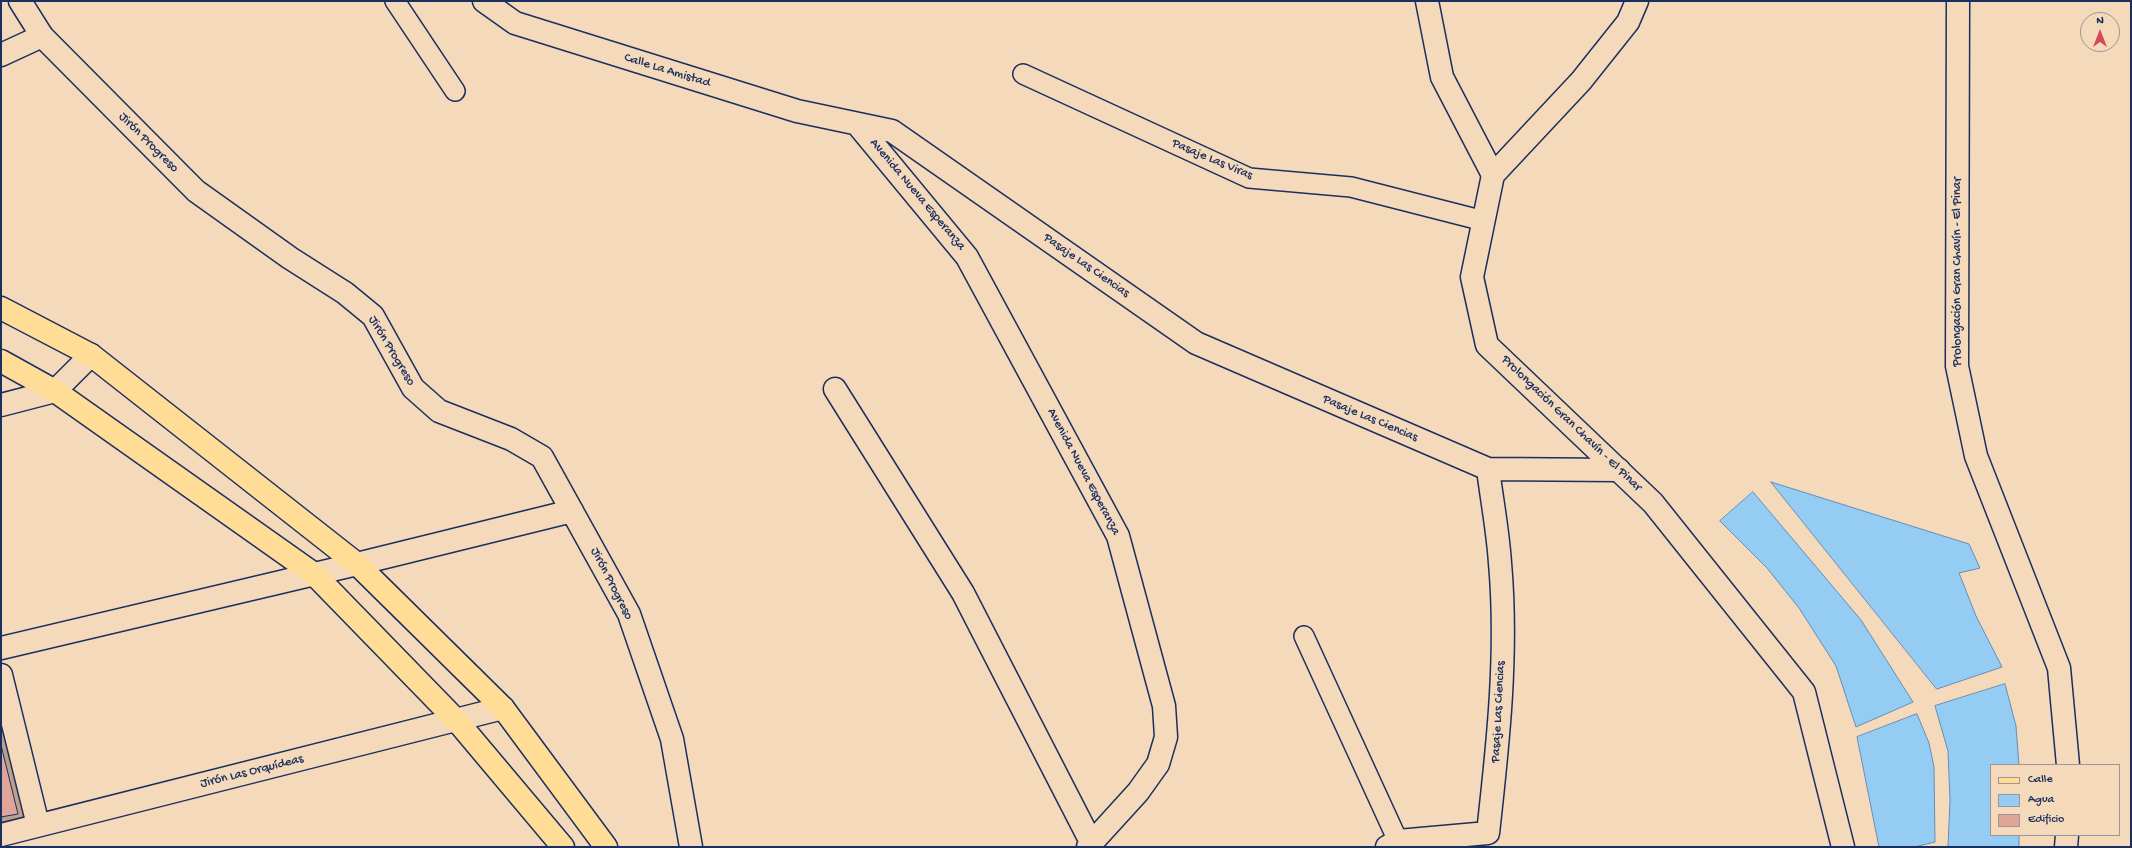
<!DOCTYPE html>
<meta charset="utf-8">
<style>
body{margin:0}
#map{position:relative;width:2132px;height:848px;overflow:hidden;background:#f4d9bb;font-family:"Gochi Hand",sans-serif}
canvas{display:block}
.frame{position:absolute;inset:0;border:2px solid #1b2f5e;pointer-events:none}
.legend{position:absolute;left:1990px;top:764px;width:130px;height:72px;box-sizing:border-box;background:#f4d9bb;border:1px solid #9d9596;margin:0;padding:5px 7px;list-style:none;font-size:12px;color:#1b2f5e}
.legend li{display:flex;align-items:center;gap:8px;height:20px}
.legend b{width:20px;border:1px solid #9d9596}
.north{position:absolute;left:2080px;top:12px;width:40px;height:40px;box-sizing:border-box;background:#f4d9bb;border:1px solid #9d9596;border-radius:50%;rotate:0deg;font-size:11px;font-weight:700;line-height:16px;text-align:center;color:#1b2f5e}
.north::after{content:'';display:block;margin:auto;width:14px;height:18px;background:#d1495b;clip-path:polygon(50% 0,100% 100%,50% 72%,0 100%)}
</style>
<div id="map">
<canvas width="2132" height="848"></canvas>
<div class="frame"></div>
<ul class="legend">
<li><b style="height:5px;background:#ffdd96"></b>Calle</li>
<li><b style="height:11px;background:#94ccf3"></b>Agua</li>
<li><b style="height:11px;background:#dea598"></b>Edificio</li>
</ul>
<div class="north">N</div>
</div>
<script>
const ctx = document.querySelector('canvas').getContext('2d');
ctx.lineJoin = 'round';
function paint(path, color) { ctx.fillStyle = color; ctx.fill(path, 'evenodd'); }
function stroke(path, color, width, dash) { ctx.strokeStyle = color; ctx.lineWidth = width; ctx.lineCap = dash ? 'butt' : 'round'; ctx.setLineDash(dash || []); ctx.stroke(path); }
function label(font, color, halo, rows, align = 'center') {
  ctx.font = font + ' "Gochi Hand",sans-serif'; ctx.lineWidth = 3; ctx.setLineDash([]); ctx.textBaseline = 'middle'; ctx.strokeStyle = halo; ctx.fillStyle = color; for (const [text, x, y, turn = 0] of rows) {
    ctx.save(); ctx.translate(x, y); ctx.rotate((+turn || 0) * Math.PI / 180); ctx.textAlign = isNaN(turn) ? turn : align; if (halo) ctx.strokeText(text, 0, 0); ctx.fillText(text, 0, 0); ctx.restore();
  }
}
const built = new Path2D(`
 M1,723L25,822L1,829Z`);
const water = new Path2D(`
 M1771,482L1969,544L1980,568L1959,573L1976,616L2002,667L1937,689Z
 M1753,492L1861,620L1913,702L1856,727L1836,666L1799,608L1767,568L1720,521Z
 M2005,684L2016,726L2019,765H1991V835H2019V847H1948L1950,800L1948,751L1935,706Z
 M1917,714L1929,743L1934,767L1935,842L1914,847H1879L1857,737Z`);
const shadow = new Path2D(`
 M1,698L33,830L1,837Z`);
const building = new Path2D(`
 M1,745L18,814L1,817Z`);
const service = new Path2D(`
 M395,1L455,91
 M1023,74L1249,178L1351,187L1484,221
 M1304,636L1398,841`);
const pedestrian = new Path2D(`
 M1,55L42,36`);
const minor = new Path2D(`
 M20,1L42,36L196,191L290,258L345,293L373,316L413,388L439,411L511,439L542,457L629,614L672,739L691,847
 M484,1L515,23L797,111L892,131L1196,343L1488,469C1492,501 1498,532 1500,563C1508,653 1498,744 1488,833L1398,841L1387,847
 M1427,1L1442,77L1493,175
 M857,124L967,257L1118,536L1164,706L1166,737L1158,764L1138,792L1088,847
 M835,389L963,593L1091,842
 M1,405L55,391L91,355
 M1488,469L1619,470
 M1,648L357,564L572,511
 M1,675L38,825
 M1,835L503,708`);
const secondary = new Path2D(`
 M1637,1L1628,22L1581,81L1493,175L1472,277L1487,345L1653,503L1804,692L1843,847
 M1958,1L1957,366L1976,456L2059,668L2068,765
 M2066,847L2067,835`);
const primary = new Path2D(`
 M1,308L91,355L357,564L503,708L606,847
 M1,361L55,391L314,574L457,721L563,847`);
const streetNames = [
 ["Calle La Amistad",667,71,17],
 ["Jirón Progreso",148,143,45],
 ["Pasaje Las Viras",1212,160,23],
 ["Avenida Nueva Esperanza",917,195,50],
 ["Pasaje Las Ciencias",1086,266,35],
 ["Prolongación Gran Chavín - El Pinar",1958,272,-90],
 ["Jirón Progreso",391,351,59],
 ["Pasaje Las Ciencias",1370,419,23],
 ["Prolongación Gran Chavín - El Pinar",1571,424,44],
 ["Avenida Nueva Esperanza",1083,472,62],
 ["Jirón Progreso",611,584,63],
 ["Pasaje Las Ciencias",1499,712,-87],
 ["Jirón Las Orquídeas",252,772,-14]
];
paint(built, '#edc9b0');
paint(water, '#94ccf3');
stroke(water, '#648db7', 1);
paint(shadow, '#0003');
paint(building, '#dea598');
stroke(building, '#1b2f5e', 1);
stroke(service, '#1b2f5e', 22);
stroke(pedestrian, '#1b2f5e', 25);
stroke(minor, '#1b2f5e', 25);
stroke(secondary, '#1b2f5e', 25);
stroke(primary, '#1b2f5e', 25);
stroke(service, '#f4d9bb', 19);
stroke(pedestrian, '#f4d9bb', 22);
stroke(minor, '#f4d9bb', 22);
stroke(secondary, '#f4d9bb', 22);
stroke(primary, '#ffdd96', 22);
label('13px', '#1b2f5e', '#f4d9bb', streetNames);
</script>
